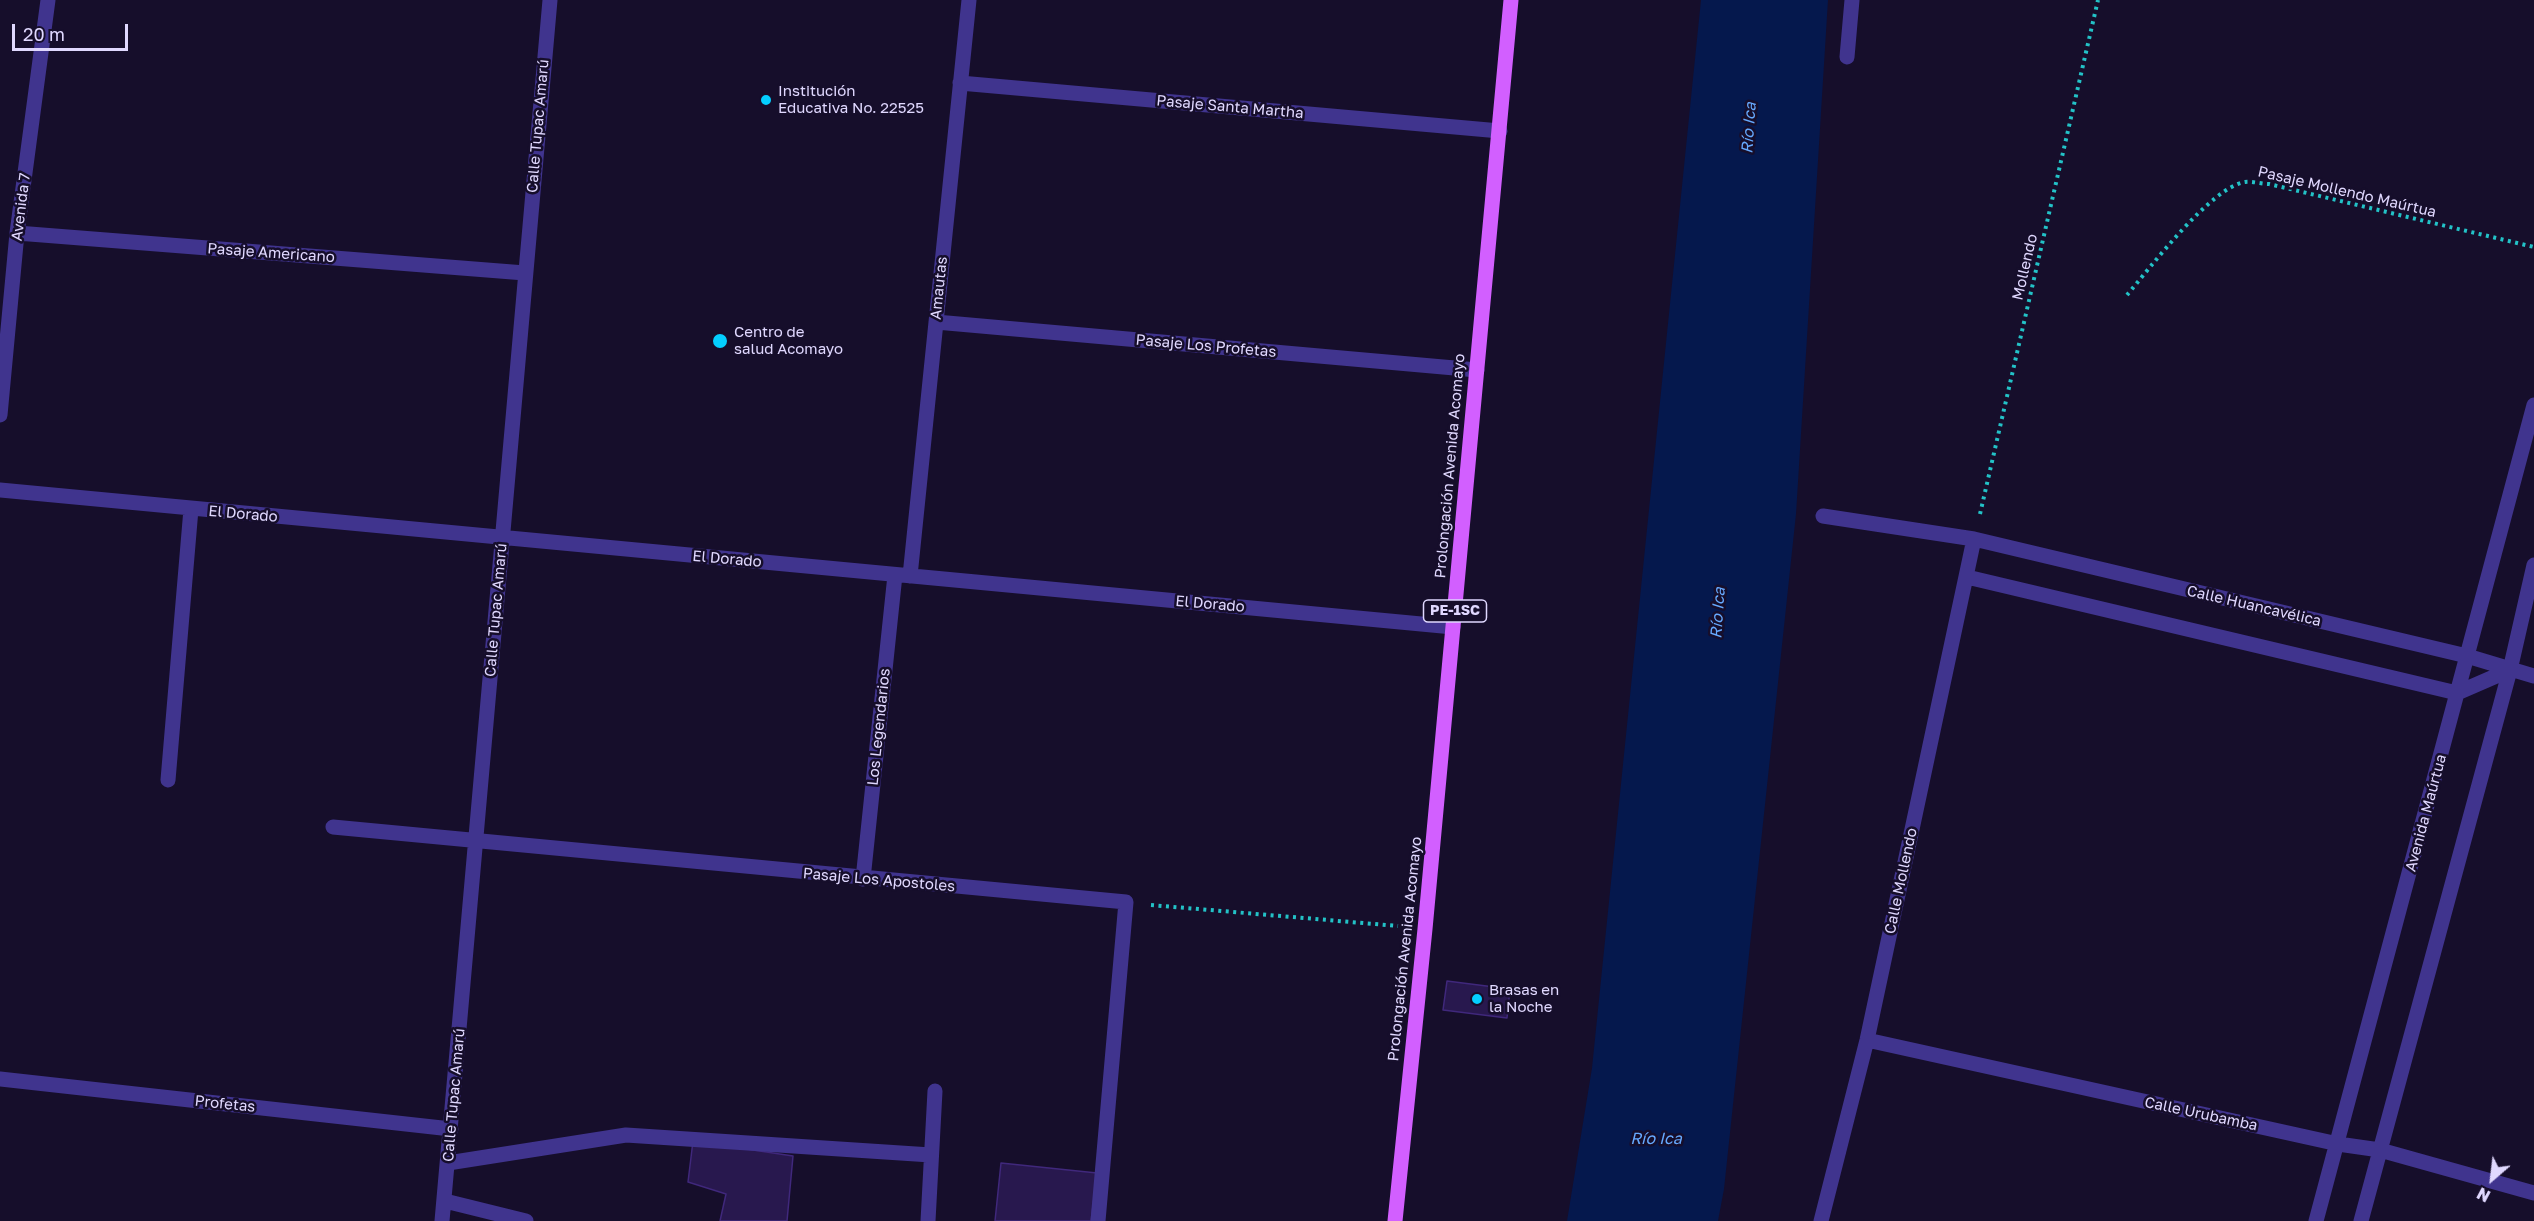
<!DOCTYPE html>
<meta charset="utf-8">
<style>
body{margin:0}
#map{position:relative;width:2534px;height:1221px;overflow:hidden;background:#160e2b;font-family:"Golos Text",sans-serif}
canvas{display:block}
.north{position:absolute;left:2462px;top:1149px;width:60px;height:60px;-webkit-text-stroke:4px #160e2b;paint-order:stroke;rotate:208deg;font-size:16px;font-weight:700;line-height:24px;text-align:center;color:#e0d8ff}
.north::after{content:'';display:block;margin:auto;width:21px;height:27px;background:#e0d8ff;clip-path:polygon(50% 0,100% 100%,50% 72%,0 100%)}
.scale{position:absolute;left:12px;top:24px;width:116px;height:27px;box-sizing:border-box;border:3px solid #e0d8ff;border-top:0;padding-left:8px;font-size:18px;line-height:21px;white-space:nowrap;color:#e0d8ff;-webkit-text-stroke:4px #160e2b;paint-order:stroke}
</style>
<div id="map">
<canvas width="2534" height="1221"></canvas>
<div class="north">N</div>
<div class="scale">20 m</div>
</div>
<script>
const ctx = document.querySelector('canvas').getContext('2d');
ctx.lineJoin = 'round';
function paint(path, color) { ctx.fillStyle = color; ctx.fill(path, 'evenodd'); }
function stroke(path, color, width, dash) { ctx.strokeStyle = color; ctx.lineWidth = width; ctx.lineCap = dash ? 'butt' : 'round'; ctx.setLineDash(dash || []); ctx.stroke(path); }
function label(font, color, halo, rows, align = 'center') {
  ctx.font = font + ' "Golos Text",sans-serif'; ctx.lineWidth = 5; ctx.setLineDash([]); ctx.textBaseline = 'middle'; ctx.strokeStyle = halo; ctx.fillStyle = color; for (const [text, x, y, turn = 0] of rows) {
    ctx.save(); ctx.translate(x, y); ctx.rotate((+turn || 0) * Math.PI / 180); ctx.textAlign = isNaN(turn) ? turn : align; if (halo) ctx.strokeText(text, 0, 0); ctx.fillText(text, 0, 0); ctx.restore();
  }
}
const water = new Path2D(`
 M1701,0H1828L1796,514L1724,1189L1718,1221H1567L1592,1068Z`);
const building = new Path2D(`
 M1447,981L1510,989L1507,1018L1443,1010Z
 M693,1141L793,1156L787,1221H720L726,1194L688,1182Z
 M1001,1163L1097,1173L1091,1221H995Z`);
const path = new Path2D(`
 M2127,295C2150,268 2211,187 2245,182C2252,181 2261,184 2269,184L2534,247
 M1980,514L2098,0
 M1151,905L1398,926`);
const minor = new Path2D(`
 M1847,57L1852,0
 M960,83L1500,131
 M17,233L525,273
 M936,322L1477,370
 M0,415L17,233L48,0
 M0,490L1453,627
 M1823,516L1974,539L2467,656L2534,676
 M910,576L969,0
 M1967,577L2457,693L2510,670
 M168,780L191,509
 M333,827L1126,902L1098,1221
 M863,879L895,575
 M1867,1040L2338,1144L2380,1150L2534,1193
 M0,1079L451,1129
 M448,1163L626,1135L931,1155
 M445,1201L526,1221
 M442,1221L550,0
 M928,1221L935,1091
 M1821,1221L1867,1040L1974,539
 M2316,1221L2534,405
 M2361,1221L2510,670L2534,565`);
const major = new Path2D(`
 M1395,1221L1425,929L1511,0`);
const markers = [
 [766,100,6,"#04ceff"],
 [720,341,8,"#04ceff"],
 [1477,999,6,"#04ceff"]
];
const shields = [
 [1455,611,63]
];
const shieldNames = [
 ["PE-1SC",1455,611]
];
const poiNames = [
 ["Institución",778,91],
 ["Educativa No. 22525",778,108],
 ["Centro de",734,332],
 ["salud Acomayo",734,349],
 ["Brasas en",1489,990],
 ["la Noche",1489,1007]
];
const streetNames = [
 ["Pasaje Santa Martha",1230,107,5],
 ["Calle Tupac Amarú",538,126,-85],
 ["Pasaje Mollendo Maúrtua",2347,192,13],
 ["Avenida 7",21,207,-83],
 ["Pasaje Americano",271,253,4],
 ["Mollendo",2025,267,-77],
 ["Amautas",939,288,-84],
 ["Pasaje Los Profetas",1206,346,5],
 ["Prolongación Avenida Acomayo",1450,466,-85],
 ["El Dorado",243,514,5],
 ["El Dorado",727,559,5],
 ["El Dorado",1210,604,5],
 ["Calle Huancavélica",2254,606,13],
 ["Calle Tupac Amarú",496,610,-85],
 ["Los Legendarios",879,727,-84],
 ["Avenida Maúrtua",2426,813,-75],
 ["Pasaje Los Apostoles",879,880,5],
 ["Calle Mollendo",1901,881,-78],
 ["Prolongación Avenida Acomayo",1405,949,-84],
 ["Calle Tupac Amarú",454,1095,-85],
 ["Profetas",225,1104,6],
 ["Calle Urubamba",2201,1114,12]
];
const waterNames = [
 ["Río Ica",1749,128,-86],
 ["Río Ica",1718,613,-86],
 ["Río Ica",1656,1139]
];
paint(water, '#05184d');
paint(building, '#28184e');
stroke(building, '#40287c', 1.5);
stroke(path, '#23c2c7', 4, [3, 4.5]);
stroke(minor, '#40348e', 15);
stroke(major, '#d25fff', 15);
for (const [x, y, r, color] of markers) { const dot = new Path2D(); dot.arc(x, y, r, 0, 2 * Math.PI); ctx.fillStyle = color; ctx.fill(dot); stroke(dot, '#160e2b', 2); }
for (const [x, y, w] of shields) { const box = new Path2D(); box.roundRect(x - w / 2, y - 11, w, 22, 4.5); ctx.fillStyle = '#160e2b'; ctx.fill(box); stroke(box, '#e0d8ff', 1.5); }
label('bold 14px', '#e0d8ff', null, shieldNames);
label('15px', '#e0d8ff', '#160e2b', poiNames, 'left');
label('15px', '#e0d8ff', '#160e2b', streetNames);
label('italic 16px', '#66a9ff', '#160e2b', waterNames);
</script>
